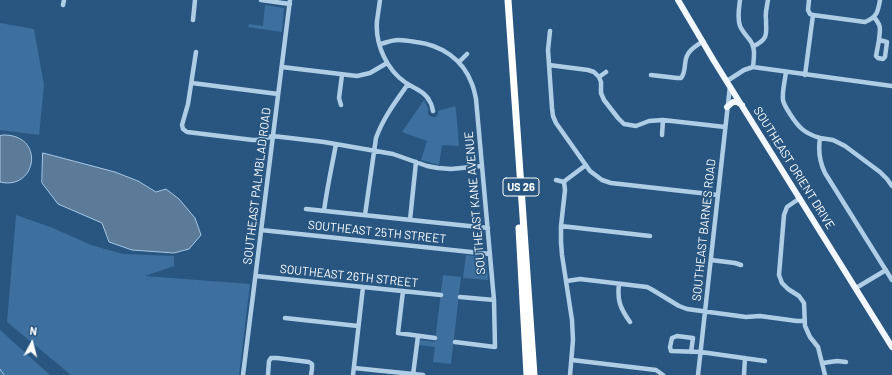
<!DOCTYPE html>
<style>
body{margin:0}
#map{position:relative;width:892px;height:375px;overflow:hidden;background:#285681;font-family:Barlow,sans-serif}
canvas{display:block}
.north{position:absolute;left:12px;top:323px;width:40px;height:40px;-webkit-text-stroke:3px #285681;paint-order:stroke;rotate:7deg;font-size:11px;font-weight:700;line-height:16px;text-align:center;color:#fff}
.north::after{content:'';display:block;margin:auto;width:14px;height:18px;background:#fff;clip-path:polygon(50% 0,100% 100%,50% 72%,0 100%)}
</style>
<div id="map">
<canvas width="892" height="375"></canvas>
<div class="north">N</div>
</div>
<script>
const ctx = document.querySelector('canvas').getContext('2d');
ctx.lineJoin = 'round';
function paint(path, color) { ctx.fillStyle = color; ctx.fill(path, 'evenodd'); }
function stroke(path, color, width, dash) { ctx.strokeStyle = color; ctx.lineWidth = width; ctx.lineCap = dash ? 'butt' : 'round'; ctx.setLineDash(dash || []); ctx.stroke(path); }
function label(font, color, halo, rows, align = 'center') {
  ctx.font = font + ' Barlow,sans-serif'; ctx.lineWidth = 3.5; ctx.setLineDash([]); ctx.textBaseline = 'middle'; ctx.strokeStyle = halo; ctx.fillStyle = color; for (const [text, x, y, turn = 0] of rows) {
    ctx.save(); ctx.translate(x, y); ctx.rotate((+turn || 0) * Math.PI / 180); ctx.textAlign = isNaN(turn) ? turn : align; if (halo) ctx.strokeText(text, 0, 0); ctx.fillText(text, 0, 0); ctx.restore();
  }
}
const green = new Path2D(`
 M265,5L284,8L282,32L248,27L249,24L263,26Z
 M0,23L34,29L44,85L39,135L0,130Z
 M424,100L428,108V115L432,117C436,118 439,115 438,111L455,106L456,110L459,146L442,145L439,165L421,160L427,141L402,132Z
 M16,215L53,228L91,245L123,254L174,256V266L145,276L250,284L239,375H71L7,322Z
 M466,255L484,257L486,259L488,280L463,278Z
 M443,275L461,277L451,364L433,362L435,347L418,345L419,341L420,340L435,342Z
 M0,330L50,375H0Z`);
const water = new Path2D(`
 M3,135C46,134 37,191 0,182V136Z
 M43,153L115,172L138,181L156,192L166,189L179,199L195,218L201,235L189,249L174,253L132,250L109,242L102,223L58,204L42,183Z`);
const stream = new Path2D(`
 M0,369L4,375`);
const minor = new Path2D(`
 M261,0L290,4
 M380,0C379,7 378,14 377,21C375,45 387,70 406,83C414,88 426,92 430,102C432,104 432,108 433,111
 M740,0C739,8 737,18 740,26C742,31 746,35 749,39C756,47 754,57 753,67
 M809,0L808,10L810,14L813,15L865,22C877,17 878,12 880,0
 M63,5L64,0
 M874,17C882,27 880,28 879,40
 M193,20L195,0
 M550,31L548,50L552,108L553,116L556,123L590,171L602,180L611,183L718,195
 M879,40L887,42L885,57L883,59L878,58L876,56Z
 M380,44C385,43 392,40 398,40C403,40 410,41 416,42C441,45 463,59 472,84C474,89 475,94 476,99L494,300L495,347L455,342
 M754,46C769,38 766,34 766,19C765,13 767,6 768,0
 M196,52L188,104L182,125L183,129L187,132L253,140H258L273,136L324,142L393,154L427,166L438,168L451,169L482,166
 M459,62L467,54
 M549,65L588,70L594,72L599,77L601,82V93L604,100L618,118L624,124L636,126L649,121L663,120L725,127
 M282,67L357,76L370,73L387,63
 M786,72C785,81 782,91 783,100C784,105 787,109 790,114C799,128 804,133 820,138C818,151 819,161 825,173L892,280
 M651,75L677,78H681C687,71 683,61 688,54C691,48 698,45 703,41
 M805,75L813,15
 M599,77L606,72
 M727,81L744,70L753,67L892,86
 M192,83L278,94
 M341,105L339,98L342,75
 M662,135L663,120
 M820,138L833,140L845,146L880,172L887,179L892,186
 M556,180L564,182L566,180L586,165
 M564,182L565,190L561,226V242L562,255L572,320L573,340L570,375
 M800,198L787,207L784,215L779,275L782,283L788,289L799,296L804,303L805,326L810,337L818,347L825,375
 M306,209L488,228
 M324,211C327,188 332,166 336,144
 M365,215L376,138C383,118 396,101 408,84
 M410,220L416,162
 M561,226L650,236
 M261,230L490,254
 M711,260L735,263L741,265
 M256,276L441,295
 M567,281L580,279L647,287L651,289L679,306L687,309L746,317L760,316L797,321H804
 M619,284C617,300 620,308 630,322
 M856,288L886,270
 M403,291L398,333L435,338
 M460,297L494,300
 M285,318L358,326
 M691,352L693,338L677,336L672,338L670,347L671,351L701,352L765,361
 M572,360L656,370L663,375
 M823,363L837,361L846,362
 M354,368L423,375
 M243,375L290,0
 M268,375L269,361L271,358H277L309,362L312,364V369L311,375
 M353,375L363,287
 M413,375L418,336
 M698,375L730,86
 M744,375L745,358`);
const major = new Path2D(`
 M678,0L714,61L892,347
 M727,107L733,102H737L742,105`);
const highway = new Path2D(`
 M508,0L534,375
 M519,228L527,375`);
const shields = [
 [521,187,36]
];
const shieldNames = [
 ["US 26",521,187]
];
const streetNames = [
 ["SOUTHEAST ORIENT DRIVE",794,168,58],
 ["SOUTHEAST PALMBLAD ROAD",257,186,-83],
 ["SOUTHEAST KANE AVENUE",475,203,-95],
 ["SOUTHEAST BARNES ROAD",704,230,-84],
 ["SOUTHEAST 25TH STREET",377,232,6],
 ["SOUTHEAST 26TH STREET",349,276,6]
];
paint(green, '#3d709e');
paint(water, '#5c7b99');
stroke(water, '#a5c8e6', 1);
stroke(stream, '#a5c8e6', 1);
stroke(minor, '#b0cde6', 4.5);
stroke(major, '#f1f7fd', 6);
stroke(highway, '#fff', 7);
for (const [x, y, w] of shields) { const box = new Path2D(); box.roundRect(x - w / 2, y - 9, w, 18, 3); ctx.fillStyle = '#285681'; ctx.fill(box); stroke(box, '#fff', 1); }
label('bold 11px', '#fff', null, shieldNames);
label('12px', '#fff', '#285681', streetNames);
</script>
